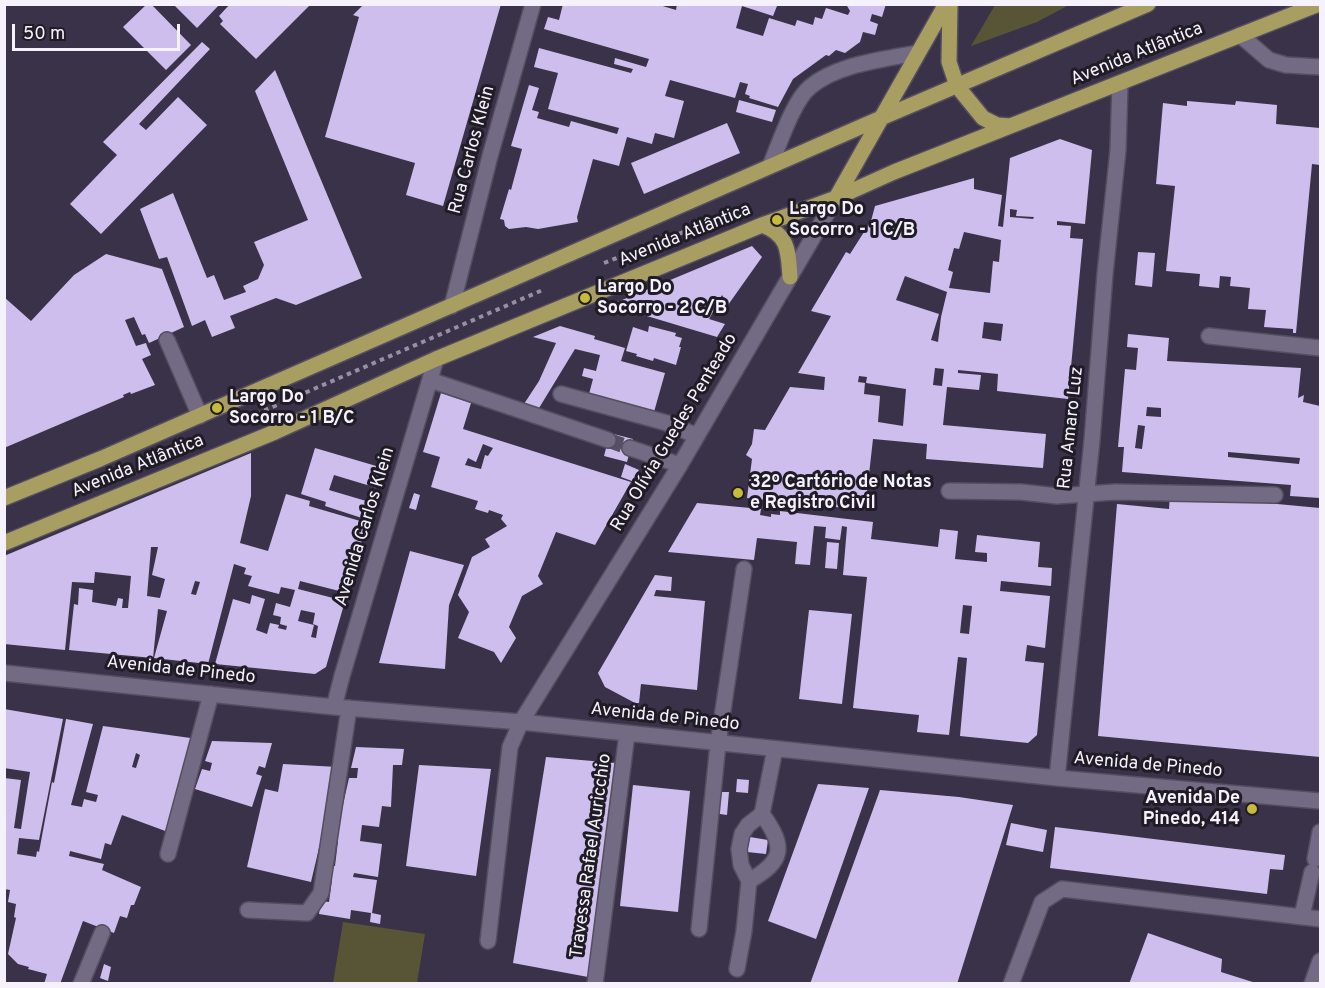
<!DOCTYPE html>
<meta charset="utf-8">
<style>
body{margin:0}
#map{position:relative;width:1325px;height:988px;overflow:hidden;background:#3a3248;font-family:Overpass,sans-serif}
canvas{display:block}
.frame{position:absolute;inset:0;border:6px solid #f6f2fd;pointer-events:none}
.scale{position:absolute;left:12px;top:24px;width:168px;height:27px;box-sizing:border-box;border:3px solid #f6f2fd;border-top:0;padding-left:8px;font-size:18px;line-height:21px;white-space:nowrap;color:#f6f2fd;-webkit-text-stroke:4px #201c26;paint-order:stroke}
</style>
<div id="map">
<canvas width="1325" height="988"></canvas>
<div class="frame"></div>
<div class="scale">50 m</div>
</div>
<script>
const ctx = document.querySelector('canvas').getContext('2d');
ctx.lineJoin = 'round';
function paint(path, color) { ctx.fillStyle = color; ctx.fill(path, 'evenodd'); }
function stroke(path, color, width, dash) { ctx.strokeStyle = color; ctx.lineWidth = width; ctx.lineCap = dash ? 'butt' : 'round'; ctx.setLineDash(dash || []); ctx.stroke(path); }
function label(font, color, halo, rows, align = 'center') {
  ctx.font = font + ' Overpass,sans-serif'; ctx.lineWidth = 6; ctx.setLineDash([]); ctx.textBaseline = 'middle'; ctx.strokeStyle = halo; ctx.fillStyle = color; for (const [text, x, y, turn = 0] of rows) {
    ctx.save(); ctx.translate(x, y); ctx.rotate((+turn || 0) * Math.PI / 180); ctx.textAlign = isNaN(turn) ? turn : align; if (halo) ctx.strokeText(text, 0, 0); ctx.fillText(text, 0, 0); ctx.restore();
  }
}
const green = new Path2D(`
 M995,5V4L1069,5L1037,22L971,46Z
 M343,922L425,934L417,983H333Z`);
const building = new Path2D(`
 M147,4H151L191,45L166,70L123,27Z
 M173,4H220L197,28Z
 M230,4H311L256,59L220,24L223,21L219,16Z
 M364,4H501L443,206L406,195L415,163L325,137L359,17L353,15Z
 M563,4H656L676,10L677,4L777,6L773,16L742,6L736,28L763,36L769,18L795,26L797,20L813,25L815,17L822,19L826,8L848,15L850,11L846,4H886L882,17L872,14L870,21L878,24L875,35L863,32L860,42L845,53L836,50L829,56L826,55L793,79L778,107L749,98L750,96L745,94L748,84L740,82L735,98L670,80L665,96L684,101L674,138L655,133L652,144L627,137L619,166L593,159L577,217L578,222L538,229L526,227L509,229L505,226L504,220L500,219L509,189L511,190L522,149L511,146L529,85L539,88L532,110L539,112L537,118L569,127L571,121L617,134L619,128L548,109L558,73L534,67L539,48L631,73L633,69L614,64L615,58L646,67L649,59L544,29L548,17L559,20Z
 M202,42L210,49L139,124L146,130L178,97L207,125L101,234L70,204L117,155L103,142Z
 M275,70L362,278L296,305L276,298L230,316L235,328L212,337L205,320L192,326L167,257L159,259L140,209L173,193L207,278L214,275L224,300L246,292L243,286L258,279L264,265L254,242L308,220L255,91Z
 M739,100L776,110L772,122L736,112Z
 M1187,101L1235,105L1236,101L1277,105L1276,124L1320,128V165L1312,164L1296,333H1293V329L1264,327L1266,310L1248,309L1250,288L1230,286L1231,277L1220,276L1219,288L1199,286L1200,274L1166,271L1175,186L1156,184L1163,103L1187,106Z
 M727,123L740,153L644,194L631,163Z
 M1060,139L1092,150L1085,224L1057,221V225L1071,226L1070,238L1083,239L1068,399L997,391L998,374L958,370V373L981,375L979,390L947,387L943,425L1046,434L1043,468L926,459L927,444L873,439L865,510L747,498L752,459L746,455L752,444L754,429L765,430L790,387L824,390L825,377L798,373L831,316L811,311L846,252L850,254L871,221L875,206L974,178V189L1002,195L998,226L1003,227L1010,158ZM1010,209L1017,210L1016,216L1034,217L1033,219L1010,217ZM964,232L1001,240L999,262L993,261L990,293L949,288L953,272L948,270L954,248L959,249ZM905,276L947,292L941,317L938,342L931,340L939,314L896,300ZM984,322L1003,324L1001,341L982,338ZM935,368L944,369L942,386L933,385ZM859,376L867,377L866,383L906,389L903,426L878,422L880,396L864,394L865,383L858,382Z
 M752,246L762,257L728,305L722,295L709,319L725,324L717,337L610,305Z
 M1138,252L1155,253L1152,287L1135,285Z
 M106,254L162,269L184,327L149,343L145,334L142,335L134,317L125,320L136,346L146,343L147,346L151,355L142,359L155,385L131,394L130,392L123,395L124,397L4,448V297L31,321L74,275Z
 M560,326L595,336L594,339L625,348L621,361L665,373L654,412L589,394L593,379L582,376L584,368L596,371L600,355L575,349L536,413L522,407L539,381L556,343L533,337Z
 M649,326L676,333L675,336L682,338L679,347H681L676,365L654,358L653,361L636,356L637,354L626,351L633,327L648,332Z
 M1128,334L1169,338L1167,361L1301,368L1298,398L1304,395L1303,402L1320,406V498L1290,496L1291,485L1122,472L1124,447H1118L1125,369L1136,370L1138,348L1127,347ZM1147,407L1161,408V417L1146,416ZM1138,425L1145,426L1142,449L1135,448ZM1228,452L1300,458L1299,464L1228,457Z
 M441,393L471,403L463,429L631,482L595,545L556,532L538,576L543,584L522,596L509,627L516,638L501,663L494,652L458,638L469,612L458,595L472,557L490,547L485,539L507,526L501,519L503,515L489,510L488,513L475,509L478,501L431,487L440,457L423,452ZM483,444L493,448L488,456L485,455L481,469L465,465L468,458L476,462Z
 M610,433L633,439L627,462L604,456Z
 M315,448L383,468L377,488L334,475L329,490L373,503L368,520L325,506L326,502L301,494Z
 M251,453V496L240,543L268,551L286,494L310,501L309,506L367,523L347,593L300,581L298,589L345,601L326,667L315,674L215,664L233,599L250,604L252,595L265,599L256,630L267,634L270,623L279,625L278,628L286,630L287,626L280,624L281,617L273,615L276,603L290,607L295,590L281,587L279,594L248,586L252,576L244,574L246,568L234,564L208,664L154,658L167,611L158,609L153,658L69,650L74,604L78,605L79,588L93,590L92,602L116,606L118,598L123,599L122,608H128L131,576L95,572L94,583L72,582L65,650L4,644V556ZM151,547H158L152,575L165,579L160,598L147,596ZM195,581L200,582L196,595L191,594ZM301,610L315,613L313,624L318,626L316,638L311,637L314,625L298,621Z
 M625,464L639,470L632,481L621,477Z
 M414,493L420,495L416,510L409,508Z
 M1170,494L1320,508V757L1098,736L1117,504L1169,509Z
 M697,503L761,509L760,515L771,517V514L780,515V511L873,522L871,539L938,547L940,529L958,531L955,559L987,562V553L975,552L977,535L1040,542L1038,567L1052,568L1051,586L1001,581L1000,591L1050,596L1045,648L1027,645L1025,661L1044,663L1037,735L1028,743L960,736L967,658L958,657L949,735L917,732L919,715L853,708L867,577L843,575L847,527L842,526L840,540L825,538L826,527L814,526L810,565L795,564L797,542L757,538L754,560L668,552ZM963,605L972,606L969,634L960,633Z
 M827,542L839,543L837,569L825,568Z
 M410,551L464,565L449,605L445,669L379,663Z
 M655,575L672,577L671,591L656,590L654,596L705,601L697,690L641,684L639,703H635L605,687L598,673Z
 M809,610L852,614L842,704L799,699Z
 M4,709L63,719L39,840L19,838L17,854L36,857L37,851L39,852L52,782L54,783L66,719L93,724L71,805L82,807L84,799L96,802L98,795L86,792L103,726L198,739L168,832L122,815L111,845L105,843L101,859L70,851L69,856L104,864L102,870L141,887L134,905H131L127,918L120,916L114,933L83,921L60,984H44L47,974L28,969L29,967L18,964L8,954L16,918L14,917L16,904L8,902L10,890L4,889V778L21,780L14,828L21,829L30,772L4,768ZM136,753L140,755L136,768L132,767Z
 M212,741L272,743L265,768L259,766L256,774L262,776L252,807L195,789L202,769L210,771L212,763L205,761Z
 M356,747L404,749L402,765H393L391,807L382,806L379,827L362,825L360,841L382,844L378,877L354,873L353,877L377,880L372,913L381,915L380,924L370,922L371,913L351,910L350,919L319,914L321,901L329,902L332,880L326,879L330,865L335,866L338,841L335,840L349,778H357L358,768H351Z
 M546,757L616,763L588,977L513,963Z
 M283,764L338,767L311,882L247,867L265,789L278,792Z
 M419,765L491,769L476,876L406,866Z
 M737,779L749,780L748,793L736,792Z
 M818,784L869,788L816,939L768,921Z
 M633,785L690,791L678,912L620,906Z
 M880,790L959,797L1013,805L957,984H810Z
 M716,792H729L727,815L713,813Z
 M1011,823L1047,830L1043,852L1006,845Z
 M1055,827L1285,855L1283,870L1270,869L1267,894L1050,868Z
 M750,837L768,840L766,854L747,852Z
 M1148,933L1222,959L1221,972L1259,984H1129Z
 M104,964L111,967L108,981L100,978Z`);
const minorTunnel = new Path2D(`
 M608,440L630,448`);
const path = new Path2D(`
 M604,263L732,213
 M256,414L545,289
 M167,452L197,440`);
const minor = new Path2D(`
 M1240,35L1269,60L1286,65L1320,67
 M770,166C779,145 793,101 810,87C837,64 882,60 916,53
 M452,306L490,156L533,4
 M1209,336L1320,348
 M167,340L200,416
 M430,380L608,440
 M561,394L667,423L697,436
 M630,448L680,465
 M949,491L1021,492L1057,496L1115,492L1275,495
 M4,673L334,707L521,722L1057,778L1320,801
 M334,707L342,676L436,359
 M1057,778L1092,440L1105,274L1118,150L1120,83
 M168,854L211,694
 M1315,859L1320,832
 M749,881C784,861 786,847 762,814
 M248,910L307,913L321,893L349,708
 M1302,916L1312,872
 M699,929L718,744L744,569
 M488,941L510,747L521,722L680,465L836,198
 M737,969L744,931L749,881L741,865L739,849L742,834L748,825L762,814L775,749
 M81,984L102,933
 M595,984L627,734
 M1011,984L1042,902L1062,889L1320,919
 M1312,984L1320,961`);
const major = new Path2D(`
 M950,4L949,62L957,86L983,118L997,125L1010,126
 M836,198L946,4
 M762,225C789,235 788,251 790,277
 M4,498L100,459L881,118L1148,4
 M4,543L275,432L436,359L762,225L836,198L894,172L1319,4`);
const markers = [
 [777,220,6,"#c7bb3c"],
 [585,298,6,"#c7bb3c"],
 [217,408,6,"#c7bb3c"],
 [738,493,6,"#c7bb3c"],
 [1252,809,6,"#c7bb3c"]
];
const streetNames = [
 ["Avenida Atlântica",1137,55,-22],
 ["Rua Carlos Klein",473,150,-75],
 ["Avenida Atlântica",685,236,-22],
 ["Rua Amaro Luz",1072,428,-84],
 ["Rua Olívia Guedes Penteado",675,433,-59],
 ["Avenida Atlântica",138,467,-22],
 ["Avenida Carlos Klein",366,527,-73],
 ["Avenida de Pinedo",181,671,6],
 ["Avenida de Pinedo",665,718,6],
 ["Avenida de Pinedo",1148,766,5],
 ["Travessa Rafael Auricchio",592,856,-82]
];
const poiNames = [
 ["Largo Do",789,210],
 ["Socorro - 1 C/B",789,231],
 ["Largo Do",597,288],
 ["Socorro - 2 C/B",597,309],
 ["Largo Do",229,398],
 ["Socorro - 1 B/C",229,419],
 ["32º Cartório de Notas",750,483],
 ["e Registro Civil",750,504],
 ["Avenida De",1240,799,"right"],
 ["Pinedo, 414",1240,820,"right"]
];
paint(green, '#575536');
paint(building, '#cebeed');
stroke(minorTunnel, '#564f63', 15, [15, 8]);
stroke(minor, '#544e60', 18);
stroke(major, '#544e60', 18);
stroke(path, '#9690a0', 4, [4.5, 4.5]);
stroke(minor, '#736a83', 15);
stroke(major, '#a89e61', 15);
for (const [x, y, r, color] of markers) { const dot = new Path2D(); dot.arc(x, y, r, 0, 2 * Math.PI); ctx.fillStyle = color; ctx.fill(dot); stroke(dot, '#201c26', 2); }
label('18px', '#f6f2fd', '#201c26', streetNames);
label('bold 18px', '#f6f2fd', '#201c26', poiNames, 'left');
</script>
